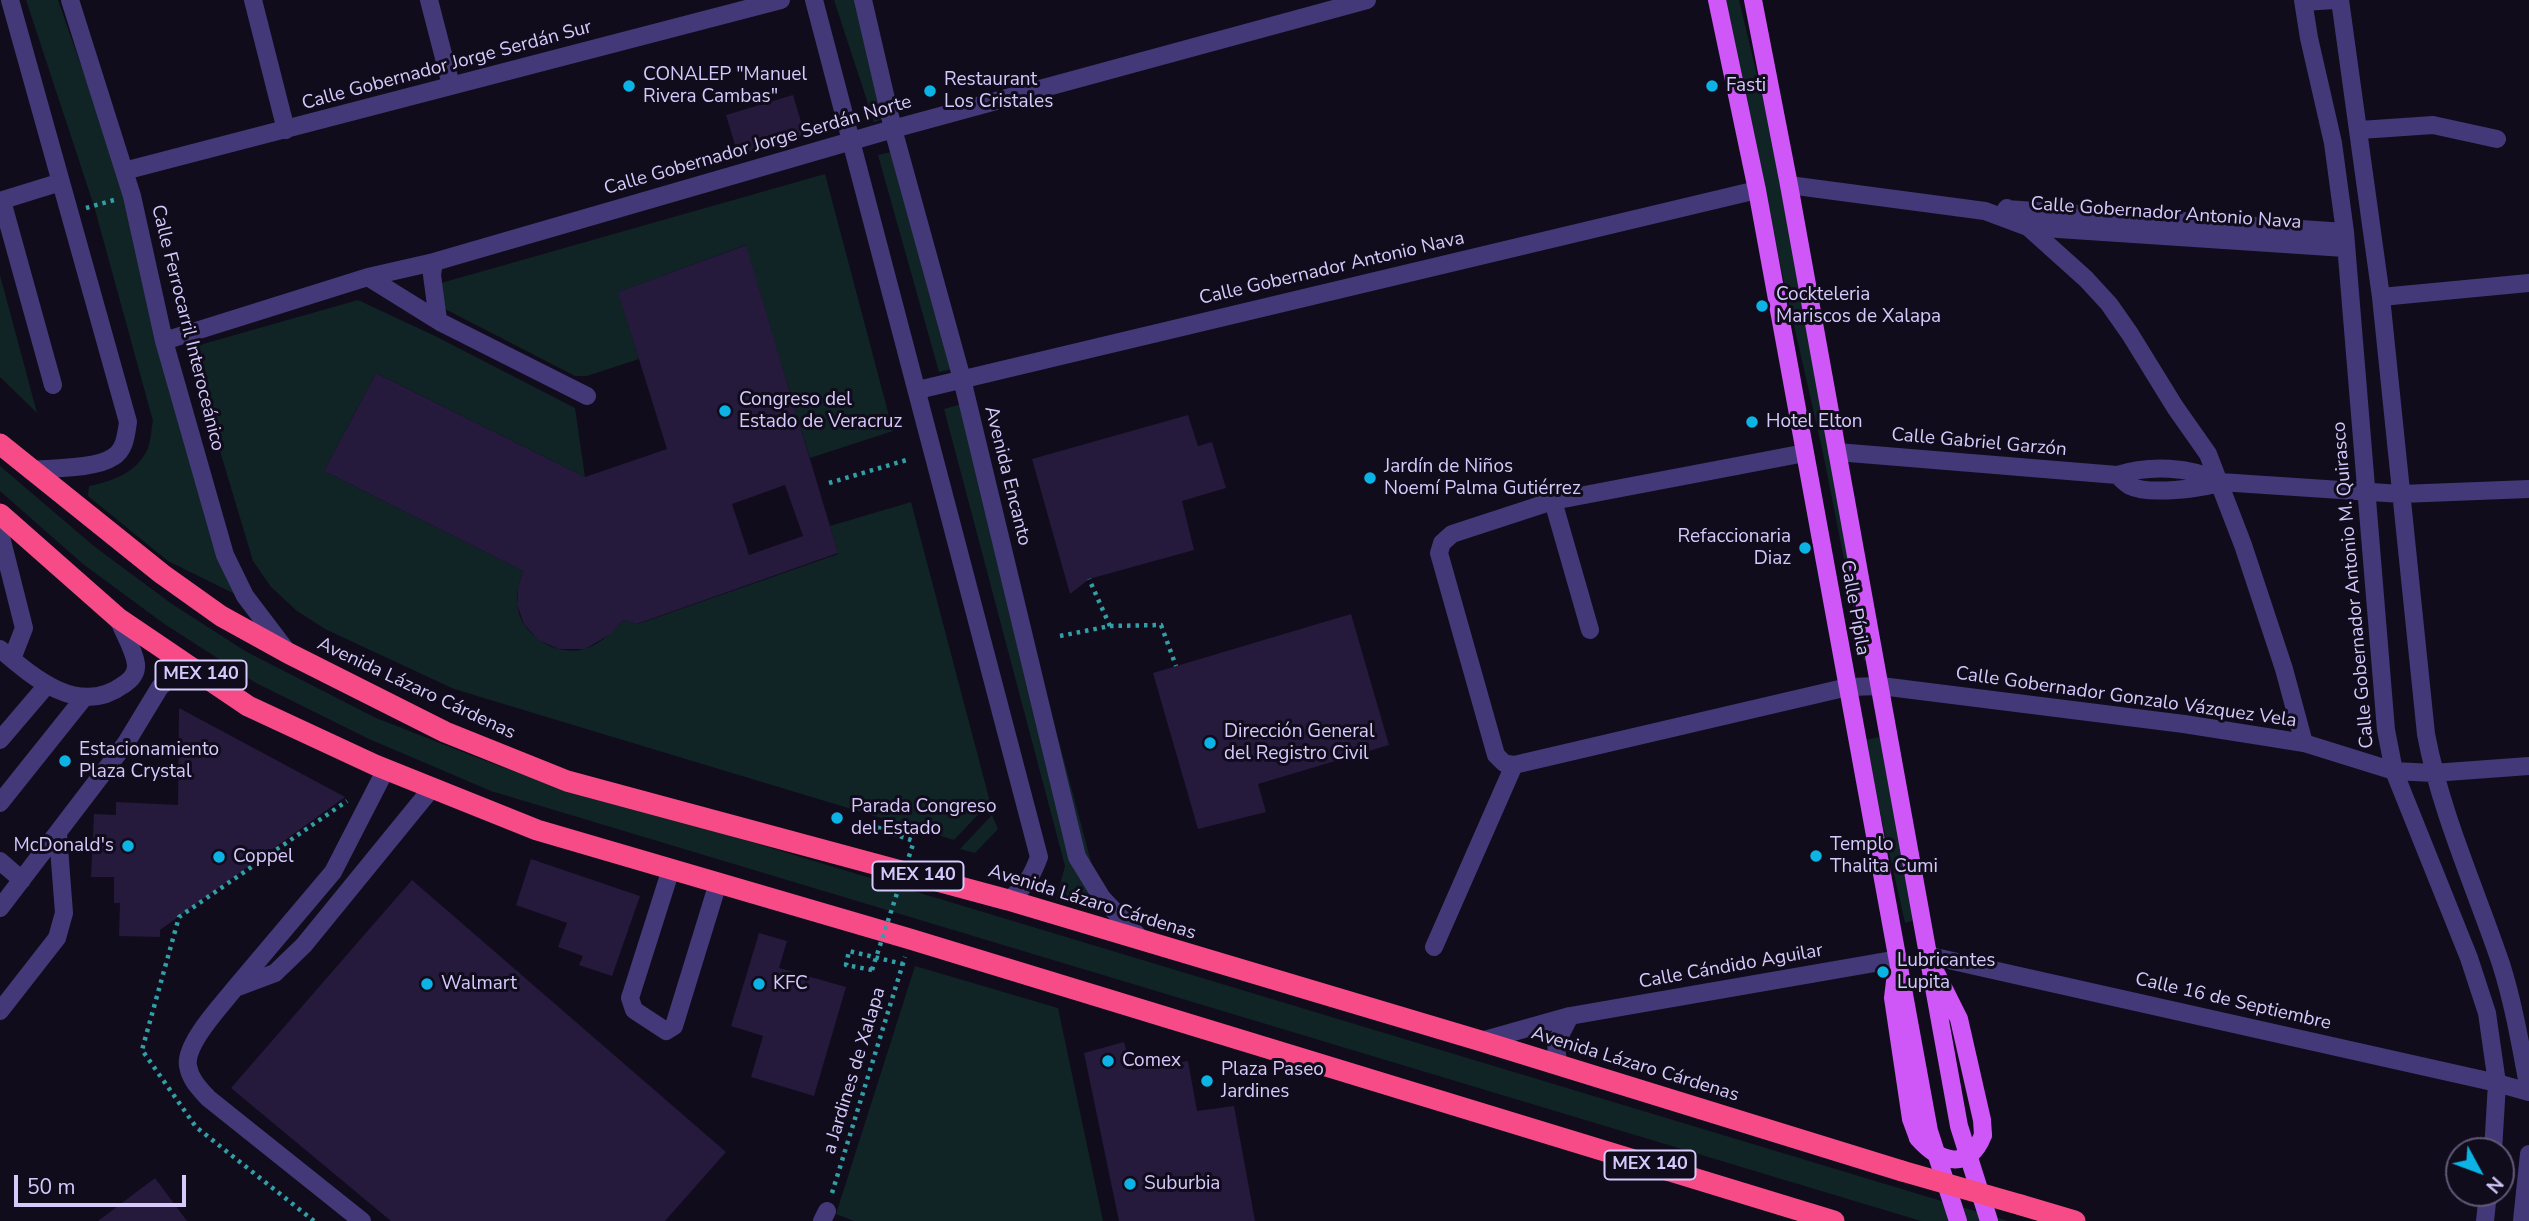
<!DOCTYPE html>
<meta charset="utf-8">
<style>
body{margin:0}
#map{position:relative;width:2529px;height:1221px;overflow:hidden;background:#110c1c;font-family:"Nunito Sans",sans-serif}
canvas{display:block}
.north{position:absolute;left:2445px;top:1137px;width:70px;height:70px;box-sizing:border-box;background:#110c1c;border:2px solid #605876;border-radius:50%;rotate:131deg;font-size:19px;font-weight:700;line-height:28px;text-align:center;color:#d6c9fc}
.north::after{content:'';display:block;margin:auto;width:24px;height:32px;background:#0cb4e6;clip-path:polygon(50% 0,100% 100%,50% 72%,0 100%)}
.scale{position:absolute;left:14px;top:1175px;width:172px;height:32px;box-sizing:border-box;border:4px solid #d6c9fc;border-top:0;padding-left:9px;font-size:21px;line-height:24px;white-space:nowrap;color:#d6c9fc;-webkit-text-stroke:5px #110c1c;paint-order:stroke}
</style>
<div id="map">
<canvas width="2529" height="1221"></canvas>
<div class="north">N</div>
<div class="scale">50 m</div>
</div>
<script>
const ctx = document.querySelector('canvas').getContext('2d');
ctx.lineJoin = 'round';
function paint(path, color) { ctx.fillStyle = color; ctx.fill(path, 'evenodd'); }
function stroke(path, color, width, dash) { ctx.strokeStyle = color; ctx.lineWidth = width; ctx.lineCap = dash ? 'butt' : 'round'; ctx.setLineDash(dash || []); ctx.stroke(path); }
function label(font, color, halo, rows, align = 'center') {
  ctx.font = font + ' "Nunito Sans",sans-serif'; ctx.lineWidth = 6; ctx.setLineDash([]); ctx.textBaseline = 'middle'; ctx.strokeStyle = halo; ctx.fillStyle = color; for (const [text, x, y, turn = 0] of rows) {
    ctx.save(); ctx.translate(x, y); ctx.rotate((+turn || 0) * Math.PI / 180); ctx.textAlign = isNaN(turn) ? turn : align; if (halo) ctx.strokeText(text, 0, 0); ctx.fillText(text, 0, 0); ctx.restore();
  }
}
const green = new Path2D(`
 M26,0H58L127,196L239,596L168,561L88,496L89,486C113,481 137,473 148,448C151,441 151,429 153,421L94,206Z
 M834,0H864L898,114L874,122Z
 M1720,0H1739L1787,200L1873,659L1864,661L1823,453Z
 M903,149L962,367L939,372L878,155Z
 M825,174L893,431L810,458L745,245L619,292L639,359L587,376H575L443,308L441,283Z
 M0,275L37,413L0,377Z
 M358,300L435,336L575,408L585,477L376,373L324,471L523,571C520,582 516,592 517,603C519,634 555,657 584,649C600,645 613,631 623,620L638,624L838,554L830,526L911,502L990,802L954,840L454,689L325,629L297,611L271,587L253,561L189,348Z
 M969,402L1091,862L1117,916L1056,900L1065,866L944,409Z
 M0,466L95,547L172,604L245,651L376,718L499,766L2008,1221H1921L491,791L369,739L256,683L163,623L83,564L0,491Z
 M1880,737L1915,920L1905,923L1864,740Z
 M992,815L998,829L975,853L960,849Z
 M915,966L1058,1008L1103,1221H854L836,1214Z`);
const building = new Path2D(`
 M793,95L805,135L738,155L726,115Z
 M746,245L838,553L637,624L623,620L611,634L585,649H559L538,640L524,624L517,605L518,588L523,571L324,471L376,373L585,477L667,449L618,292ZM785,485L803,536L749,555L732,504Z
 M1188,415L1198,446L1212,442L1226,488L1182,501L1194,550L1089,579L1070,594L1032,459Z
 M1351,614L1389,745L1258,784L1266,812L1198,829L1153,673Z
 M179,708L345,797L160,930V937L119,936L120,903H114V877H91L94,814L116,815V802L178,805Z
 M531,859L640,896L612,976L579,965L583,956L558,947L567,923L516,905Z
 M412,880L726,1152L665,1221H391L231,1088Z
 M759,933L787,941L779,968L846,987L814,1096L751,1077L763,1036L731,1026Z
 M1124,1042L1132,1070L1188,1061L1197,1111L1234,1106L1255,1221H1119L1084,1053Z
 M155,1178L187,1221H98Z`);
const path = new Path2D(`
 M86,208L114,200
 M829,483L910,459
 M1110,626L1161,625L1176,666
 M1060,636L1110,626L1089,579
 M880,826L879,829L914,841
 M872,970L846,965L849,951L903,964
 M832,1193L905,957
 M314,1221L196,1127L142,1050L179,917L347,801`);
const minor = new Path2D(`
 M10,0L128,422C126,435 125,450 113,457C96,469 51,468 30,470
 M70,0L132,196L164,341L225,555L245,596L286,650
 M253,0L286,130
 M429,0L451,85
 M814,0L1039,857C1032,876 1025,888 1008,900
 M863,0L893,129L962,379L1077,857L1102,898L1142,940
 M2303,0L2309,38L2333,143L2345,232L2386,730L2394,771L2469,958L2487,1013L2497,1083L2493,1151
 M2340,0L2381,297L2426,734C2441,814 2475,887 2501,964C2514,1005 2521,1048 2529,1090
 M2304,2L2334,0
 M2360,130L2433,125L2497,139
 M124,171L781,0
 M1789,185L1985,211L2028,227L2345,248
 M0,201L61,182
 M2,201L53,385
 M2007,208L2086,279L2109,304L2130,334L2175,407L2208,454L2243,545L2284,669L2304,743
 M2006,209L2345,232
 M434,262L432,275L438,320
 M368,277L442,323L587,396
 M2381,297L2529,283
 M164,341L368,277L434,262L893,129L1367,0
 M918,390L1757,190
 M1837,452L2117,475C2149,465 2190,466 2220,482L2401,494L2529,489
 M1805,453L1553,501L1452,534L1442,543L1439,553L1496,755L1504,763L1514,765L1848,687L1881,686L2184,724L2273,738L2304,743L2394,771L2433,773L2529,766
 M2117,475C2121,479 2126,484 2130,486C2148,495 2202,489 2220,482
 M1553,501L1590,630
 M0,533L24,628L12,659
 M0,649C34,678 79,717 123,685C131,680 137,674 136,664C134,649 123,632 118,618
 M0,740L47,685
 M386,769L333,872L235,988L275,973L304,945L432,788
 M0,803L83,699
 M0,861L22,880
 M671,869L630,998L634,1010L666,1031L674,1026L718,883
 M0,908L126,743L160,687L186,666
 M1434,947L1514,765
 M1926,955L2497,1083L2529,1092
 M235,988C222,1005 184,1044 188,1066C190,1079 199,1088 208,1098L362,1221
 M0,1011L57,938L64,913L58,835
 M1481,1041L1570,1016L1898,959
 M1558,1065L1556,1043L1570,1016
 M822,1221L827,1211
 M2485,1221L2488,1193
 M2522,1221L2529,1154`);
const major = new Path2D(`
 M1717,0L1757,190L1929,1131L1958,1221
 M1753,0L1789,185L1959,1126L1989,1221
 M1935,971L1959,1019L1982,1120L1983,1135
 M1896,973L1893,998L1911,1119L1918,1138`);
const highway = new Path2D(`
 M0,444L162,574L221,616L288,653L445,732L567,781L1008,900L1481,1041L1902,1171
 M0,514L118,618L248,706L375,765L537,830L910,939L1834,1221
 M2021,1205L2075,1221`);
const pathBridge = new Path2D(`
 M872,970L914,841`);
const majorBridge = new Path2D(`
 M1918,1138C1939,1162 1969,1172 1983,1135`);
const highwayBridge = new Path2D(`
 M1902,1171L2021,1205`);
const markers = [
 [629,86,7,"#0cb4e6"],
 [1712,86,7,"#0cb4e6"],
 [930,91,7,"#0cb4e6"],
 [1762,306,7,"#0cb4e6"],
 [725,411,7,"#0cb4e6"],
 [1752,422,7,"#0cb4e6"],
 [1370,478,7,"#0cb4e6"],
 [1805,548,7,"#0cb4e6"],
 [1210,743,7,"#0cb4e6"],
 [65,761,7,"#0cb4e6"],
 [837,818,7,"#0cb4e6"],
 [128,846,7,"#0cb4e6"],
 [1816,856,7,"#0cb4e6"],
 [219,857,7,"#0cb4e6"],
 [1883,972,7,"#0cb4e6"],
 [427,984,7,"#0cb4e6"],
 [759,984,7,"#0cb4e6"],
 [1108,1061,7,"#0cb4e6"],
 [1207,1081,7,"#0cb4e6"],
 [1130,1184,7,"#0cb4e6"]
];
const shields = [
 [201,675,91],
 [918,876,91],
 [1650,1165,91]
];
const shieldNames = [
 ["MEX 140",201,675],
 ["MEX 140",918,876],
 ["MEX 140",1650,1165]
];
const streetNames = [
 ["Calle Gobernador Jorge Serdán Sur",447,66,-15],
 ["Calle Gobernador Jorge Serdán Norte",758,146,-16],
 ["Calle Gobernador Antonio Nava",2166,214,4],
 ["Calle Gobernador Antonio Nava",1332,269,-13],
 ["Calle Ferrocarril Interoceánico",187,328,76],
 ["Calle Gabriel Garzón",1979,443,5],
 ["Avenida Encanto",1007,476,76],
 ["Calle Gobernador Antonio M. Quirasco",2354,585,-95],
 ["Calle Pípila",1854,608,80],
 ["Avenida Lázaro Cárdenas",416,689,25],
 ["Calle Gobernador Gonzalo Vázquez Vela",2126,698,8],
 ["Avenida Lázaro Cárdenas",1092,903,17],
 ["Calle Cándido Aguilar",1731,967,-10],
 ["Calle 16 de Septiembre",2233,1002,13],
 ["Avenida Lázaro Cárdenas",1635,1065,17],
 ["a Jardines de Xalapa",855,1071,-73]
];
const poiNames = [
 ["CONALEP \"Manuel",643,75],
 ["Rivera Cambas\"",643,97],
 ["Restaurant",944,80],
 ["Los Cristales",944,102],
 ["Fasti",1726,86],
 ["Cockteleria",1776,295],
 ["Mariscos de Xalapa",1776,317],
 ["Congreso del",739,400],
 ["Estado de Veracruz",739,422],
 ["Hotel Elton",1766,422],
 ["Jardín de Niños",1384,467],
 ["Noemí Palma Gutiérrez",1384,489],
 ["Refaccionaria",1791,537,"right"],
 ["Diaz",1791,559,"right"],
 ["Dirección General",1224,732],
 ["del Registro Civil",1224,754],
 ["Estacionamiento",79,750],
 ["Plaza Crystal",79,772],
 ["Parada Congreso",851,807],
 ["del Estado",851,829],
 ["Templo",1830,845],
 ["Thalita Cumi",1830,867],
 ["McDonald's",114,846,"right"],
 ["Coppel",233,857],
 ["Lubricantes",1897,961],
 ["Lupita",1897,983],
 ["Walmart",441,984],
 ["KFC",773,984],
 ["Comex",1122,1061],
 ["Plaza Paseo",1221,1070],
 ["Jardines",1221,1092],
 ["Suburbia",1144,1184]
];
paint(green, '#102325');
paint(building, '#25193c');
stroke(path, '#329fa7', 4.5, [3.5, 5]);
stroke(minor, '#443978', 18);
stroke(major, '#cf56f7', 18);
stroke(highway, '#f64b87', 21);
stroke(pathBridge, '#329fa7', 4.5, [3.5, 5]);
stroke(majorBridge, '#cf56f7', 18);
stroke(highwayBridge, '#f64b87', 21);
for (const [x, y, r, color] of markers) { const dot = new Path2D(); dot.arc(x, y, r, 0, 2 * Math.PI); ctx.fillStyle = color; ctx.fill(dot); stroke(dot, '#110c1c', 2.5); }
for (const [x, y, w] of shields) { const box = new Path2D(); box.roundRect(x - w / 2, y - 14.5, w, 29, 5); ctx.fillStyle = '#110c1c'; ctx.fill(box); stroke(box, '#d6c9fc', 2); }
label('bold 18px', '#d6c9fc', null, shieldNames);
label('19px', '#d6c9fc', '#110c1c', streetNames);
label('19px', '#d6c9fc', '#110c1c', poiNames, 'left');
</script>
